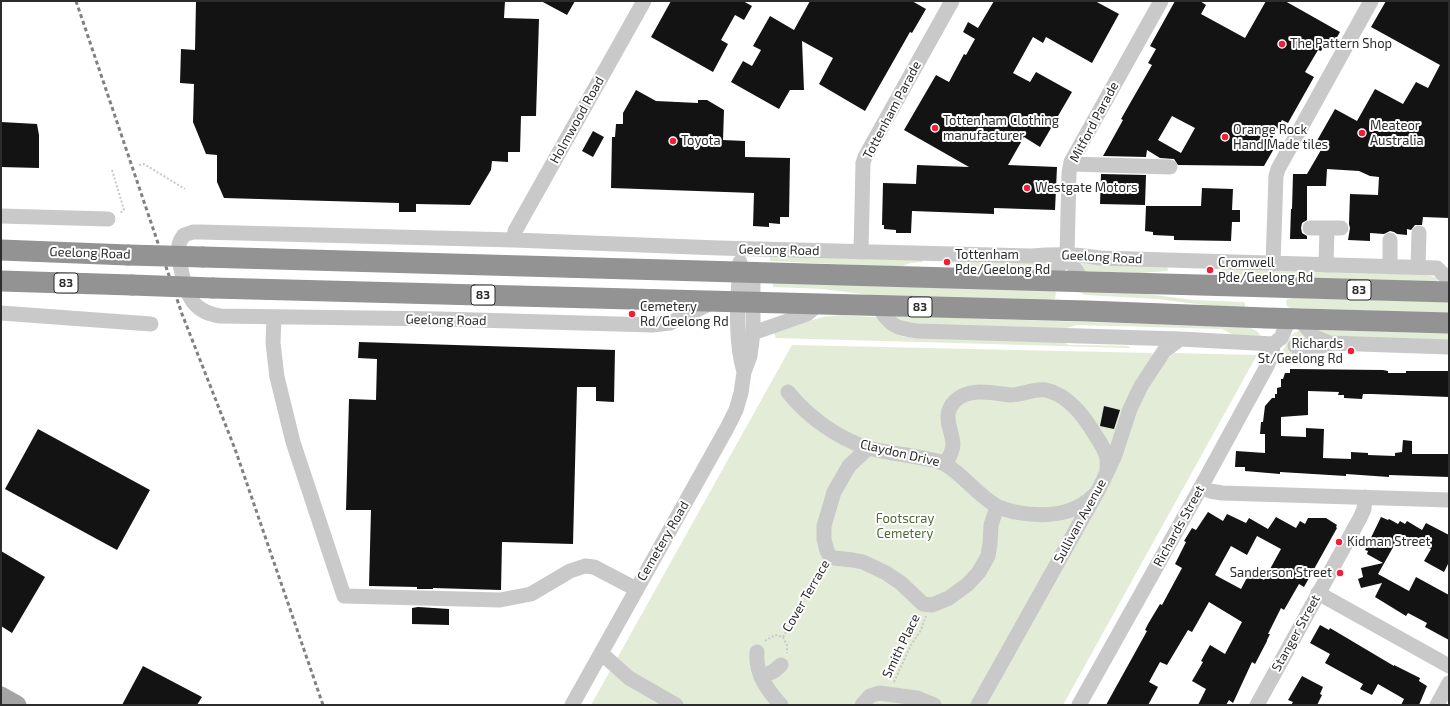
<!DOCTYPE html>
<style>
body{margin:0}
#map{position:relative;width:1450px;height:706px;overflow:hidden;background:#fff;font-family:"Exo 2",sans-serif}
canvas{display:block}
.frame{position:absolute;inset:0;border:2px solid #2c2c2c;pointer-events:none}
</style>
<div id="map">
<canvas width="1450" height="706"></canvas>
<div class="frame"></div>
</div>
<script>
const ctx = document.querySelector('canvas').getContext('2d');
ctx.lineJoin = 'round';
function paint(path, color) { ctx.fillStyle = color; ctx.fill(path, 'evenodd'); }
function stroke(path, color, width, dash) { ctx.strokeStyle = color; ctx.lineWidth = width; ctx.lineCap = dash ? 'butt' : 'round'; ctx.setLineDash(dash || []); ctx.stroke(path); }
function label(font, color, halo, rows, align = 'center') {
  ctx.font = font + ' "Exo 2",sans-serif'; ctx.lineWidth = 4; ctx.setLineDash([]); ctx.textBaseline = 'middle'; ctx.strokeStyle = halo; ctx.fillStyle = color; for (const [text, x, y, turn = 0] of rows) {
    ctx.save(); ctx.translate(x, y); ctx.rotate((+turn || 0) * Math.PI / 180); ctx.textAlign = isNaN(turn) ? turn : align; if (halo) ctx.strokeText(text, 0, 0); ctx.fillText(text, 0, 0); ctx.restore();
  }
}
const green = new Path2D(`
 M770,256L923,257V262L910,263L901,267L770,261Z
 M948,258L1055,260L1051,266L1043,271L968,268L949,262Z
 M1083,264H1167L1168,271L1140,273L1084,271L1081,265Z
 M1222,267L1427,275L1438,278V283L1235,277L1222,272Z
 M773,282L1054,290L1056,293L1055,299L1047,300L877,296L823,289L773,287Z
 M1078,291L1140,293L1192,300L1243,302L1245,303V307L1212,306L1158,299L1085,295Z
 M1293,298L1449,302V313L1290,308L1287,306L1286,302L1287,299Z
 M840,315L875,317C886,322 892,333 904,337L1063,342L1069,345H1076L1129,346L1130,348L776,338L773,331L823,317Z
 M895,316L1249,327L1257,331L1262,337H1237L1222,329L1077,325L1063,329L908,324Z
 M1314,330L1449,333V341L1332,337Z
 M1298,331H1301L1314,349V354H1285L1282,352L1291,335Z
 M792,345L1152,353L1153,355L1165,361L1174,353L1257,355L1063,705H591Z`);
const building = new Path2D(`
 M196,1H505L504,18L539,19L536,116H521L520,152H508V162L492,161L491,170L470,205L416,204V212H399V203L224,198L217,182V155L206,154L193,122L194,84L180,83L181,49L195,50Z
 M541,1H575L567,15Z
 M671,1H743L752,6L744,20L735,15L721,40L728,44L713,72L651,37Z
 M810,1H912L926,9L912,33L910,32L865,111L819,84L833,58L802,41L804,90H790L779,109L731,82L743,61L752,66L761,50L753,46L770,16L794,30Z
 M994,1H1095L1119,14L1092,63L1046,37L1043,43L1033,37L1013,73L1030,82L1036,72L1072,92L1040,147L1024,137L1008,165L1057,167L1055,210L994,208V214L912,211L911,233H896V230L884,229V225H882L883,183L916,184L917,165L969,167L904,130L936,75L949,82L964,54L966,55L975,39L963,32L968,22L978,28Z
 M1175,1H1200L1206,5L1201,14L1245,38L1266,1H1285L1340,32L1333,44L1327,41L1321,51L1318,50L1305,72L1314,77L1288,123L1282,120L1270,142L1276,145L1264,166L1178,165L1174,159L1160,158L1147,150L1146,157L1103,156L1123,120L1121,119L1152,65L1148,63L1156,49L1150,46ZM1172,116L1195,128L1181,153L1158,140Z
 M1386,1H1449V218L1423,217L1422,225H1415L1411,230L1407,229V235L1397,234L1394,232L1390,231L1384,234L1370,233V241L1348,240L1350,228L1349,224L1350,194L1378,195L1379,177L1370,176L1359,171L1327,169L1326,186H1307V220L1302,223L1301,228L1302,233L1307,236V239H1290L1291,209H1292L1293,174H1307L1321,150L1314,146L1335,109L1357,121L1375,89L1403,104L1416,82L1428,88L1440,65L1371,27Z
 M636,90L656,101L698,103V100H707L724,110L723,140L745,141V157L790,158L789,217H780V224L769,223V227L753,226L754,193L611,188L612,137H615L616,124H623V113Z
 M1,122L37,124L39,135V168L1,167Z
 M593,131L604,137L593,157L582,151Z
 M1101,174L1146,175L1145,205L1100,204Z
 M1202,188L1233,189L1232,210H1240V222H1232L1231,241L1174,240V236L1153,235V232L1145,231L1146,206H1201Z
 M359,342L615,350L614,402L596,401V387H577L573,544L502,542L501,590L433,588V589H417V587L369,586L371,510H346L349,399L376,400L377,359L358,358Z
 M1290,369L1383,370L1388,371V373H1406V371H1449V397L1372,394H1363L1362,399L1344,398V395H1338L1339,392L1308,391V415L1281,417V436L1306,437V428L1324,429L1323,458L1351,459V452L1368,453V455L1395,456V453L1402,452L1403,440L1412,441V454H1449V477L1389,475V477L1346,474V476L1280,472V474L1245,471V467H1235L1236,451L1265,453V434H1260L1261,422H1263L1265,406L1272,398H1275V394H1277V388L1281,387V379H1283L1285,373H1290Z
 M1104,406L1120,410L1114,429L1100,426Z
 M38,429L150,490L117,550L5,489Z
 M1208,512L1223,521L1227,514L1246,523L1249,518L1268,529L1276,517L1296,528L1300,521L1305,524L1308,518H1326L1337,525L1336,527L1337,528L1304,587L1299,584L1284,610L1281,608L1268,634H1270L1267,640V641L1255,664L1252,662L1233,703L1229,700L1226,705H1198L1206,689L1192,681L1203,662L1201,661L1210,645L1225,654L1242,622L1209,602L1192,632L1188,630L1167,665L1160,662L1149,682L1158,687L1148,705H1106L1147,631L1145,630L1148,624L1160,604L1162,605L1182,568L1175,564L1186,542L1184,541L1192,528L1196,530ZM1257,536L1281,549L1264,580L1250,572L1241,589L1215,575L1231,546L1247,555Z
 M1381,517L1388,520L1389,519L1398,524L1400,521L1405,524L1407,521L1422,530L1426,523L1449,535V562L1444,572L1424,561L1431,549L1405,536L1400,544L1396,542L1378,574L1409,591L1416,577L1449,595V640L1425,627L1427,623L1408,613L1406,616L1375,597L1382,583L1361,588L1358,579L1363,577L1361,568L1383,563L1367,554L1368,551L1365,550Z
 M1,551L45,577L12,633L1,626Z
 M418,607L449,609V625L412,624V608Z
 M1320,625L1329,630L1330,628L1394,666V665L1420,678L1419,681L1427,686L1419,705H1401L1404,699L1378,684L1372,695L1360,689L1363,684L1325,663L1330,654L1310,643Z
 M143,666L202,697L197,705H122Z
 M1302,676L1323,687L1320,694L1322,695L1317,705H1291L1293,702L1288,700Z`);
const path = new Path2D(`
 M139,165L144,164L185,189
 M112,170L124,210L120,213
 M783,637L823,567
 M765,641L775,635L783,637L787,645V653
 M894,682L911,645L921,630L926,616`);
const minor = new Path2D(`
 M1071,164L1170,167
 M1,216L108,219
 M1310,228H1341
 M514,240L515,231L644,1
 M861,252L863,163L865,157L952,1
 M1067,255L1083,282
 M740,262C738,296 734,339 744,372
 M1273,264L1276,176L1278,169L1371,1
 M1326,265L1327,228
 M1390,267V240
 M1418,267L1419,233
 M1049,281L1067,255L1069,173L1071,162L1161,1
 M713,302L670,323L652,325L440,319L220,316C209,314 200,311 193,302C185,291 177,259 179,246C179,241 182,238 184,235L193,232H200L514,240L719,248L1031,256C1054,254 1077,254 1100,258L1437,268L1449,280
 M878,306C889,325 897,329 918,331L1180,339L1273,344
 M1,313L151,324
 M274,317L273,343L277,377L293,442L344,596L500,600L531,594L570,571L585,566L594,567L636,589
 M1299,319L1315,337L1329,343L1449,347
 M753,333L807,314L819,304
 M1273,344L1281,338L1289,319
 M1295,346H1322L1329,344
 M788,392C807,416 836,437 865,447C874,450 883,451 892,453C908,455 923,458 938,461L945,464C963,475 977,494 995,505C1001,509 1008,510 1015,512C1042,517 1072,517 1093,496
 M868,448L849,466L834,492L824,526V539L827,551L830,556L834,558L853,560L863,562L886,573L901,583L923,604L932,605L949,598L968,584L979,572L988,556L990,544L991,525L997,507
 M945,464C949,458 953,451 953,444C952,429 941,415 955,401C969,387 993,393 1010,395C1023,395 1034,388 1046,390C1069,395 1085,418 1096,436C1100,442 1104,448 1106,455C1108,460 1107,465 1107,470
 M1201,487L1210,491L1222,493L1449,500
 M1318,593L1449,666
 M757,652C755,673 767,690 781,705
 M601,653L629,678L676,705
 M761,677L774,671L781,665
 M572,705L727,428L736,410L741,393L744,372L750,356L753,333V271
 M862,705L870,696L879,693L917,698L934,705
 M978,705L1100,487L1115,455L1130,409L1141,386L1164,351L1180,339
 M1079,705L1201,487L1266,368L1272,355L1273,344
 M1257,705L1360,518L1364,509L1365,497
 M1437,705L1449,683`);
const major = new Path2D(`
 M1,696L17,705`);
const highway = new Path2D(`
 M1,250L128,255
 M203,257C619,266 1034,281 1449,292
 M1,281L132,285
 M213,288L1087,311L1266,318L1449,323`);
const rail = new Path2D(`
 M76,1L182,314L235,449L323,705`);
const highwayBridge = new Path2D(`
 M128,255L203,257
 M132,285L213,288`);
const markers = [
 [1282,44,4,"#f51c38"],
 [935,128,4,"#f51c38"],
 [1362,133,4,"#f51c38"],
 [1225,137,4,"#f51c38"],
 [673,141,4,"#f51c38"],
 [1027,188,4,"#f51c38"],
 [947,262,4,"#f51c38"],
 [1210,270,4,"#f51c38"],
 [632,314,4,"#f51c38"],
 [1351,351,4,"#f51c38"],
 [1339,542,4,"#f51c38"],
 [1340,573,4,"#f51c38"]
];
const shields = [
 [66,283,24],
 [1359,290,24],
 [483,295,24],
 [920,307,24]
];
const shieldNames = [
 ["83",66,283],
 ["83",1359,290],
 ["83",483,295],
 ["83",920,307]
];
const poiNames = [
 ["The Pattern Shop",1290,44],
 ["Tottenham Clothing",943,121],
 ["manufacturer",943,136],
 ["Meateor",1370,126],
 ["Australia",1370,141],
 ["Orange Rock",1233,130],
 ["Hand Made tiles",1233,145],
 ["Toyota",681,141],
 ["Westgate Motors",1035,188],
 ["Tottenham",955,255],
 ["Pde/Geelong Rd",955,270],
 ["Cromwell",1218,263],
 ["Pde/Geelong Rd",1218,278],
 ["Cemetery",640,307],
 ["Rd/Geelong Rd",640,322],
 ["Richards",1343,344,"right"],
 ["St/Geelong Rd",1343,359,"right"],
 ["Kidman Street",1347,542],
 ["Sanderson Street",1332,573,"right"]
];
const streetNames = [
 ["Tottenham Parade",892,110,-62],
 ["Holmwood Road",577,120,-61],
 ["Mitford Parade",1094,122,-62],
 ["Geelong Road",779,250,1],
 ["Geelong Road",90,253,2],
 ["Geelong Road",1102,257,3],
 ["Geelong Road",446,320,1],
 ["Claydon Drive",900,453,13],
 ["Sullivan Avenue",1080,521,-61],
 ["Richards Street",1179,526,-61],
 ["Cemetery Road",663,541,-60],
 ["Cover Terrace",806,596,-60],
 ["Stanger Street",1296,633,-61],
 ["Smith Place",901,646,-64]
];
const parkNames = [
 ["Footscray",905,519],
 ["Cemetery",905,534]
];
paint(green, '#e3ecd7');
paint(building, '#131313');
stroke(path, '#c9c9c9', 2, [2, 2]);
stroke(minor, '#c9c9c9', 15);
stroke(major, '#a4a4a4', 19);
stroke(highway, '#939393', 21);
stroke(rail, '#818181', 3, [4, 3]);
stroke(highwayBridge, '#939393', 21);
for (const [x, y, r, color] of markers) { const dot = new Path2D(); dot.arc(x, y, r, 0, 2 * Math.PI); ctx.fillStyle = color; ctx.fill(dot); stroke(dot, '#fff', 1.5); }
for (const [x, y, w] of shields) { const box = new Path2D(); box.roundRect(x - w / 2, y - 10, w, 20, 3); ctx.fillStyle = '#fff'; ctx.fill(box); stroke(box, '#2c2c2c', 1); }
label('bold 12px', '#2c2c2c', null, shieldNames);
label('13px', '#2c2c2c', '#fff', poiNames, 'left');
label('13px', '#2c2c2c', '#fff', streetNames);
label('13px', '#526b36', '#fff', parkNames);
</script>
